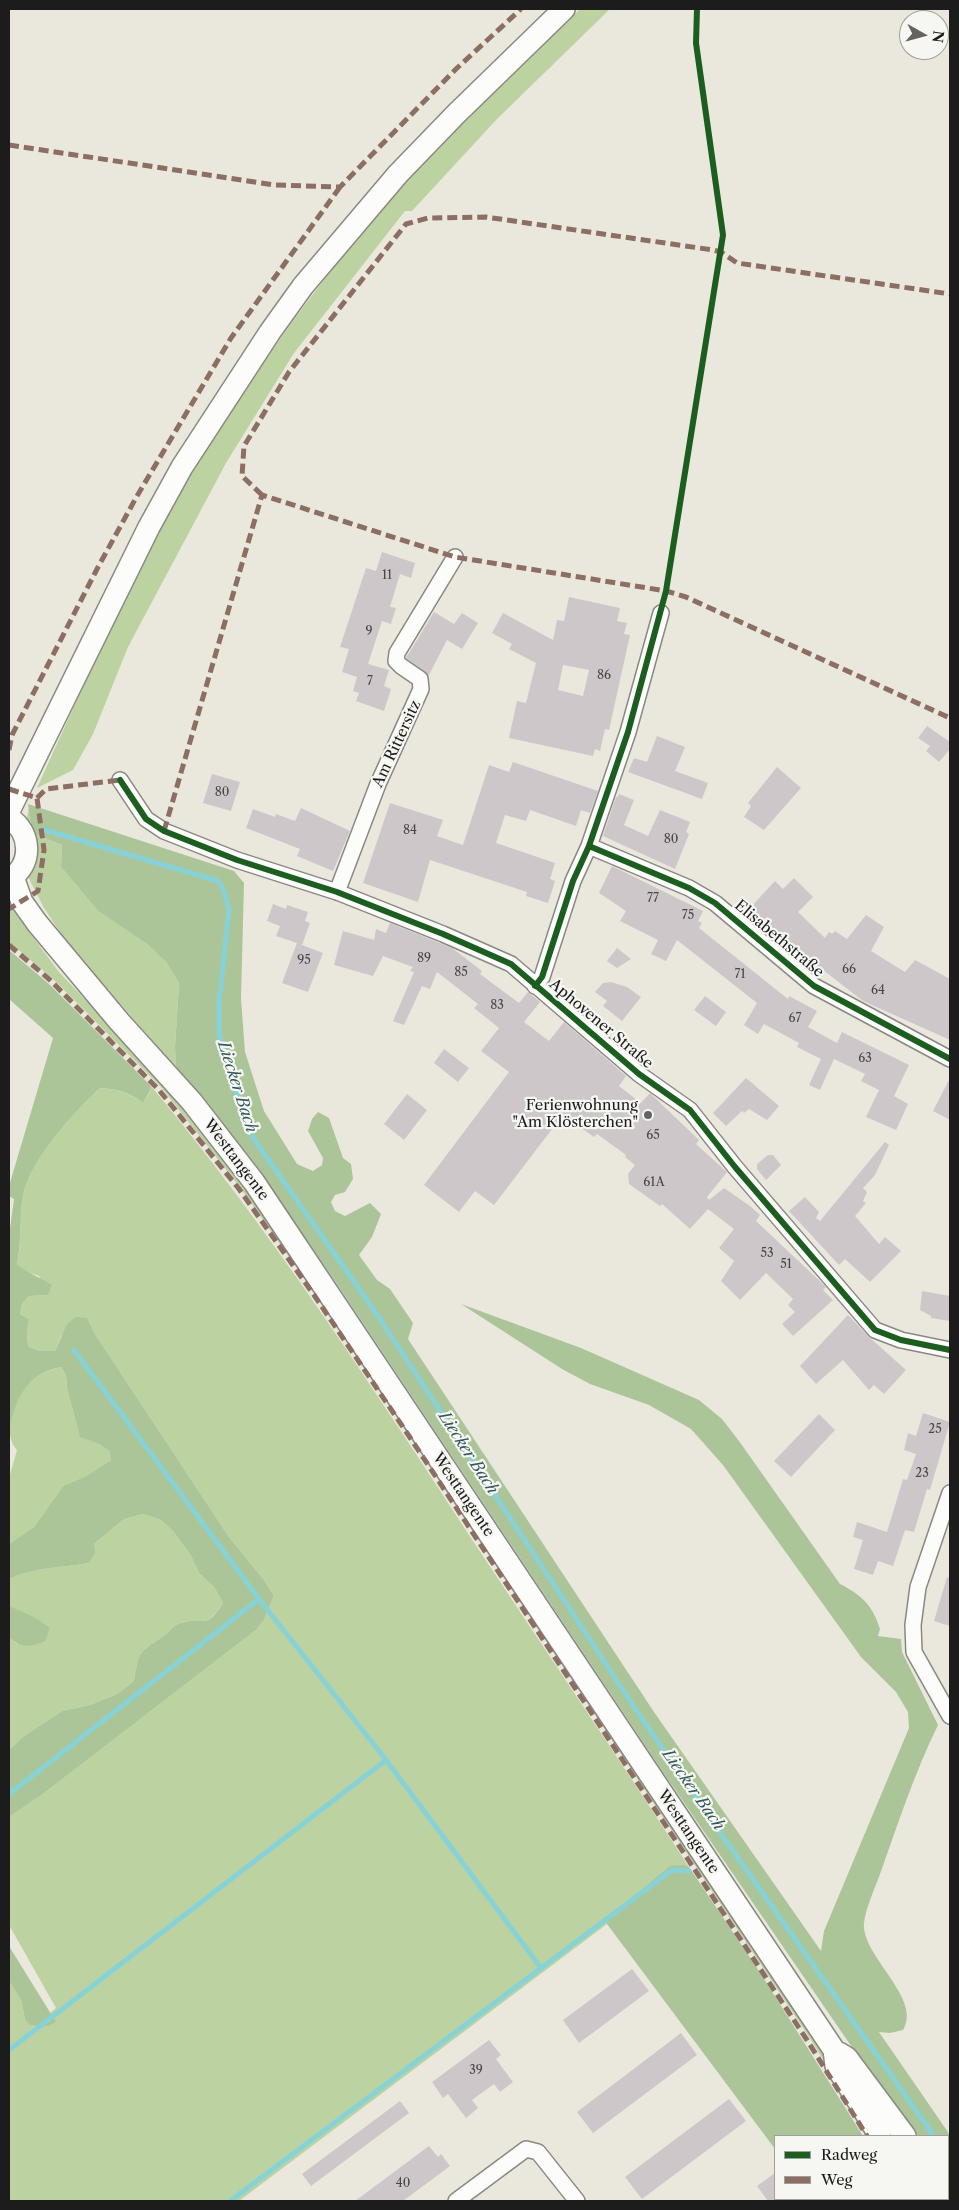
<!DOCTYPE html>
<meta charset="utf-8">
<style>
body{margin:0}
#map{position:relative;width:959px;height:2210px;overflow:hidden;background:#eae8dd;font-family:"Libre Caslon Text",serif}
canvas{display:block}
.frame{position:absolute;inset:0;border:10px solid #1c1c1c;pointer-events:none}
.legend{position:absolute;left:774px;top:2135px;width:175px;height:65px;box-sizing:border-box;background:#f6f6f2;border:1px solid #9f9f9c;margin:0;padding:6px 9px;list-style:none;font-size:15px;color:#1c1c1c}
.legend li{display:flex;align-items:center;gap:10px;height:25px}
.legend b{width:25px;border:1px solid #9f9f9c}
.north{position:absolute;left:899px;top:10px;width:50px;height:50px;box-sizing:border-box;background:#f6f6f2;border:1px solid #9f9f9c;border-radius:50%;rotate:97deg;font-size:14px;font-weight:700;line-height:20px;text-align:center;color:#1c1c1c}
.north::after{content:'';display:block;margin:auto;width:18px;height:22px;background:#646360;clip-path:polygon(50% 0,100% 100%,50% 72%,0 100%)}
</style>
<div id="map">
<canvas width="959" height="2210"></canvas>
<div class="frame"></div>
<ul class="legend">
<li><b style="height:6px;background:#1b5e20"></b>Radweg</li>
<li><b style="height:6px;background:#8d6e63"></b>Weg</li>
</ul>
<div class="north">N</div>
</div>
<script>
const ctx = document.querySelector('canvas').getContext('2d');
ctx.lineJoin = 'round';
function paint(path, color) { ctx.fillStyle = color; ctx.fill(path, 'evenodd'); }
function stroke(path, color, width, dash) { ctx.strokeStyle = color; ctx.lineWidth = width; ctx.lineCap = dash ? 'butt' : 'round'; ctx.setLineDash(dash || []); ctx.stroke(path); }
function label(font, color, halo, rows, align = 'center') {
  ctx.font = font + ' "Libre Caslon Text",serif'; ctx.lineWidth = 4.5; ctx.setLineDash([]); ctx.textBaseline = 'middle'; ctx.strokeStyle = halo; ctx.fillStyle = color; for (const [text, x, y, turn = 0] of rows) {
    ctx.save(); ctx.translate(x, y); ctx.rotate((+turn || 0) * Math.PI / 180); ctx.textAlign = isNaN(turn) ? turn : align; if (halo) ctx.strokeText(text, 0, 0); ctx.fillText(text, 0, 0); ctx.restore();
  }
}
const green = new Path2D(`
 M580,9H610L497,119L412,211H405L294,353L226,463L128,647L93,734L73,770L37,788C69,718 100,648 134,579C198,452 283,326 374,218C438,144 509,76 580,9Z
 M29,808L32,833L62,845L61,867L98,911L147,944L166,962L179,983L175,1047L176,1067L69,946L44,908L27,875V817Z
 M9,905L59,972L167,1086L248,1189L832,2064L871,2136L809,2037L318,1298L239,1186L161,1087L52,978L9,942Z
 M151,1086C270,1229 371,1385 473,1541C545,1650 618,1757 689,1867L684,1865L605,1920L607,1924L239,2201H9V1981L21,2000L25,2019L55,2021L50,2013L56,2008L9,1925V1817L43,1794L256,1630L264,1620L274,1596L264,1580L229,1537L95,1334L87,1319L61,1336L55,1351H39L28,1346L27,1332L29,1319L20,1314L22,1304L29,1296L48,1295L39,1276L26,1272L17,1264C22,1241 19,1218 23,1196C29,1161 75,1111 100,1088C117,1089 129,1092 143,1103L150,1092Z
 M61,1367L66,1375L67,1388L80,1436L99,1444L111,1451V1460L86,1476L63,1486L34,1527L9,1544V1478L17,1450C2,1433 12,1401 27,1385C36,1375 49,1370 61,1367Z
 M143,1514L161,1520L173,1531L190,1554L199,1573L214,1587L223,1603C204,1632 203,1615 178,1624C173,1626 170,1631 166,1634C141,1652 139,1647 134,1681L117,1694L90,1705L62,1711L24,1736L9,1750V1637L17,1644L9,1606V1579C32,1567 62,1568 89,1563L94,1544L124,1519Z`);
const forest = new Path2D(`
 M28,804L234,871L244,883L241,999L245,1052L264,1111L297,1164L313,1171L322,1165L323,1158L308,1131L312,1119L318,1112L329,1118L343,1158L351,1164L353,1179L345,1192L335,1195L331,1202L335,1211L345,1216L370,1203L381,1214L372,1237L359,1255L377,1280L390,1289L413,1323L408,1339L654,1712L821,1951L824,1931L909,1728L908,1712L896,1692L861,1657L723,1465L691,1429L649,1405L590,1384L562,1369L461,1304L581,1348L699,1400L722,1419L739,1441L840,1584C862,1595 873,1606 880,1629L878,1636L901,1639L902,1652L938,1725C914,1774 897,1826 879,1877C874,1890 863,1915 864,1928C867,1960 922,2000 903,2030L890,2033L879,2032L950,2135V2182L948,2179V2136H913L665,1775L335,1281L276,1195L176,1067L175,1047L179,983L166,962L147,944L98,911L61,867L62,845L32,833Z
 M9,950L49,984L151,1086L150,1091L143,1103C130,1092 117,1089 100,1088C75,1111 29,1161 23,1196C19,1218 22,1240 17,1264C28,1274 40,1277 52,1285L48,1295L29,1296L22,1304L20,1314L29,1319L27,1332L28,1346L39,1351H55L67,1324L76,1317L87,1318L95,1334L229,1537L264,1580L274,1596L264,1620L256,1630L43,1794L9,1817V1750L24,1736L62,1711L90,1705L117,1694L134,1681C139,1647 140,1653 166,1634C170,1631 173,1626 178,1624C203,1615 205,1632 223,1603L214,1587L199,1573L190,1554L173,1531L161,1520L143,1514L124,1519L94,1544L95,1553L89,1563C62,1568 33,1567 9,1579V1544L34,1527L63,1486L86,1476L111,1460L110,1451L99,1444L80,1437L67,1388L66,1375L61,1367C26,1374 16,1398 9,1430V1236L14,1199L9,1196V1186L53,1038L9,999Z
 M9,1606L34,1617L50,1628L45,1641C31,1648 20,1648 9,1637Z
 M684,1865L689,1867L759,1971L863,2136H775V2149L607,1924L605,1920L670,1866Z
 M9,1946L56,2022L48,2026L30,2025L25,2019L21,2000L9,1981Z`);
const stream = new Path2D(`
 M45,830L218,881L224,891L229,910L219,1002V1033L227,1066L251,1135L378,1316L630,1701L728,1844L934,2136
 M74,1350L259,1599
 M9,1794L259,1599L386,1760
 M9,2050L386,1760L541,1968
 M948,2155L950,2159
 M230,2201L672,1870L689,1871`);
const building = new Path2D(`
 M382,552L415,563L411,578L400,574L390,607L396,608L391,624L382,621L368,664L389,670L384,686L391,689L384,711L356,701L359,693L353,691L357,677L342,672L349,649L340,647L366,568L376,571Z
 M569,597L620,608L617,621L627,623L624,634L630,635L609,730L605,729L600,751L595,749L593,756L509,738L517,701L526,703L536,663L509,649L512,644L492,633L503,613L553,640L557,620L564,621ZM563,665L589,670L583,696L558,690Z
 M434,612L454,624L462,613L478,623L462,649L447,640L429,675L406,658Z
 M927,726L950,742V749L939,762L926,751L930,746L918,738Z
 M657,736L685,747L675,771L708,783L702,799L628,772L634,758L647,762Z
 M513,762L598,791L590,813L581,810L576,826L530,810L526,821L505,815L496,843L555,863L550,879L555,881L548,903L526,896L527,892L430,860L418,902L363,883L390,803L443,820L437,836L463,845L489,765L509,772Z
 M777,767L801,788L764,830L744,817L751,806L748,803Z
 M212,774L240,782L231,811L203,803Z
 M619,794L634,800L624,825L648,836L660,810L690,822L686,832L689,834L675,869L603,836L616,797H618Z
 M301,808L350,831L333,871L297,856L300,849L246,828L253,809L275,817L276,814L295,821Z
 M612,866L703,911L698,921L702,923L699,928L788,999L789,996L817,1011L808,1027L837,1043L842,1032L909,1065L894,1096L908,1104L896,1130L866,1117L879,1090L861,1081L865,1074L834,1059L820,1090L809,1085L821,1059L797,1047L799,1043L764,1024L758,1034L744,1025L757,1003L677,940L666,961L651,954L658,940L620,921L626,911L599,893Z
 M794,878L813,897L798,912L825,938L829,932L832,934L835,931L847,939L866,915L884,927L871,951L905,972L915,960L950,979V1040L863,1001L818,966L816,969L797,956L748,910L775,881L783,889Z
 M273,904L286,909L287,905L308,912L305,921L310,923L302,945L323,953L308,992L282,983L297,943L276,936L280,926L267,921Z
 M390,923L452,948L482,971L480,974L519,1003L528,992L540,1002L524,1022L549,1041L564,1022L626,1076L619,1086L641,1103L650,1093L652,1095L699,1140L696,1144L727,1172L707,1197L709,1200L724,1188L750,1206L760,1215L756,1221L826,1287L823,1290L833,1300L793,1336L782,1324L795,1312L788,1305L793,1299L766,1273L740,1300L721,1281L734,1261L719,1248L734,1229L708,1209L690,1229L662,1204L660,1206L629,1184L628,1174L635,1165L625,1157L626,1155L597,1134L594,1137L570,1120L566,1125L559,1120L494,1205L475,1191L459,1212L424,1185L509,1072L481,1051L499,1028L474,1008L478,1004L437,972L430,989L422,986L404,1025L393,1021L414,972L410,971L413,967L383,956L373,976L334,965L343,931L374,940L376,929L386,933Z
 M617,948L631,959L617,968L607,961Z
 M611,982L627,987L641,997L622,1021L603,1006L607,1001L595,992L603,983Z
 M705,996L726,1012L716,1026L694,1010Z
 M444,1049L469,1068L458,1082L434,1063Z
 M746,1078L779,1106L767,1120L749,1109L744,1113L742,1111L726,1126L713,1113Z
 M950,1078V1120L933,1111Z
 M407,1094L427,1110L404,1140L384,1124Z
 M885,1142L889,1145L875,1175L863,1188L867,1192L863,1201L866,1203L855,1216L879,1244L885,1237L901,1251L870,1282L845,1259L839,1265L789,1211L805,1197L819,1212L816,1218L820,1221Z
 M768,1155H773L781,1165L766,1180L757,1169V1164Z
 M922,1291L950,1296V1321L931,1318V1316L920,1310Z
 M848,1315L868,1336L906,1370L884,1394L874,1385L869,1390L843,1360L816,1384L800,1366Z
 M923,1413L950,1422L930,1490L927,1489L914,1532L905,1530L893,1566L878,1561L873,1575L854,1569L863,1540L853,1537L857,1522L887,1532L903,1479L907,1480L916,1454L904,1450L908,1433L916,1436Z
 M819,1414L835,1430L791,1477L774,1461Z
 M947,1577L950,1578V1626L934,1621Z
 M632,1969L649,1991L579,2043L563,2020Z
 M681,2033L697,2055L593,2133L577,2112Z
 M489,2040L501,2055L496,2059L513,2082L500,2092L494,2084L472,2100L478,2108L466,2118L448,2094L443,2098L432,2082Z
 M729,2099L746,2121L642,2199L625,2177Z
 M400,2101L409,2113L311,2186L302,2174Z
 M429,2146L438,2157L441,2154L450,2166L403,2201H355Z
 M775,2173V2201H768L757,2186Z`);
const street = new Path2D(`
 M120,780L146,819L164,831L237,860L337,892L443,934L511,964L639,1074L690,1110L735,1167L875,1330L901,1340L950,1350
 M589,846L689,888L715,903L814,986L950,1059
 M337,892L378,784L421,689L420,679L401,666L396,661L397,653L455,557
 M535,986L542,977L573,881L589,846L628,732L661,613
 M950,1493L918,1587L913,1625L914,1652L950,1716
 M456,2201L526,2149L538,2152L577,2201`);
const secondary = new Path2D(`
 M9,811L149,527L182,467L270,332L303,286L398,174L456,114L564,9
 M9,818C32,832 33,866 9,879
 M13,877L22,902L37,923L118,1020L192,1102L254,1182L834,2050L836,2066L880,2136
 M839,2053L847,2058L905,2136
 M922,2199L924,2201
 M945,2199L947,2201`);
const quiet = new Path2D(`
 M9,145L275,185L340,187L456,69L521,9
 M262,495L242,476L244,446L289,372L406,224L428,218L486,217L713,250L721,252L737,263L950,294
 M9,750L12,735L97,569L137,496L231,338L340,187
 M9,789L37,798L44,850L38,891L9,909
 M37,798L46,789L120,780
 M164,831L262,495L455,557L666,591L686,597L950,718
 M9,945L50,980L159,1090L239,1189L314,1295L411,1439L807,2040L867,2136
 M899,2199L900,2201`);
const cycleway = new Path2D(`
 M120,780L146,819L164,831L237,860L337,892L443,934L511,964L639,1074L690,1110L735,1167L875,1330L901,1340L950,1350
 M589,846L689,888L715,903L814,986L950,1059
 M535,986L542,977L573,881L589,846L628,732L666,591L723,235L696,43L697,9`);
const markers = [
 [648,1115,5,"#646360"]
];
const numberNames = [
 ["11",387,576],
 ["9",369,632],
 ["86",604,676],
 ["7",370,682],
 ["80",222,793],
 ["84",410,831],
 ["80",671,840],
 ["77",653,899],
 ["75",688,916],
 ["89",424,959],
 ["95",304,961],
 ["66",849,970],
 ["85",461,973],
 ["71",740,975],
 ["64",878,991],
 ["83",497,1006],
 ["67",795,1019],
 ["63",865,1059],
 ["65",653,1136],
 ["61A",654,1183],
 ["53",767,1254],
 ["51",786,1265],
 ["25",935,1430],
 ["23",922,1474],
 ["39",476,2071],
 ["40",403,2184]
];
const streetNames = [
 ["Am Rittersitz",397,744,-65],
 ["Elisabethstraße",779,939,40],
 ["Aphovener Straße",601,1024,40],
 ["Westtangente",236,1160,53],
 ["Westtangente",463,1495,56],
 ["Westtangente",688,1832,56]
];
const poiNames = [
 ["Ferienwohnung",638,1106],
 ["\"Am Klösterchen\"",638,1123]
];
const waterNames = [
 ["Liecker Bach",237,1087,72],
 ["Liecker Bach",468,1453,57],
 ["Liecker Bach",693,1790,55]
];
paint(green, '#bcd3a1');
paint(forest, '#abc599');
stroke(stream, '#87d2d7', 5);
paint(building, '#cdc7ca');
stroke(street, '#8a8883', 18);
stroke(secondary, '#8a8883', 24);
stroke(street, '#fcfcfa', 15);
stroke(secondary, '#fcfcfa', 21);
stroke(quiet, '#8d6e63', 5, [10, 5]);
stroke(cycleway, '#1b5e20', 6);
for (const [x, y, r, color] of markers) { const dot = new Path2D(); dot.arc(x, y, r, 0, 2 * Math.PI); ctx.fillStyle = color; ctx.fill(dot); stroke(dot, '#f6f6f2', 2); }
label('12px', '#484748', null, numberNames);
label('15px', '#1c1c1c', '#f6f6f2', streetNames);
label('15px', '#1c1c1c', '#f6f6f2', poiNames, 'right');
label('italic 16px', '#32585c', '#f6f6f2', waterNames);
</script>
